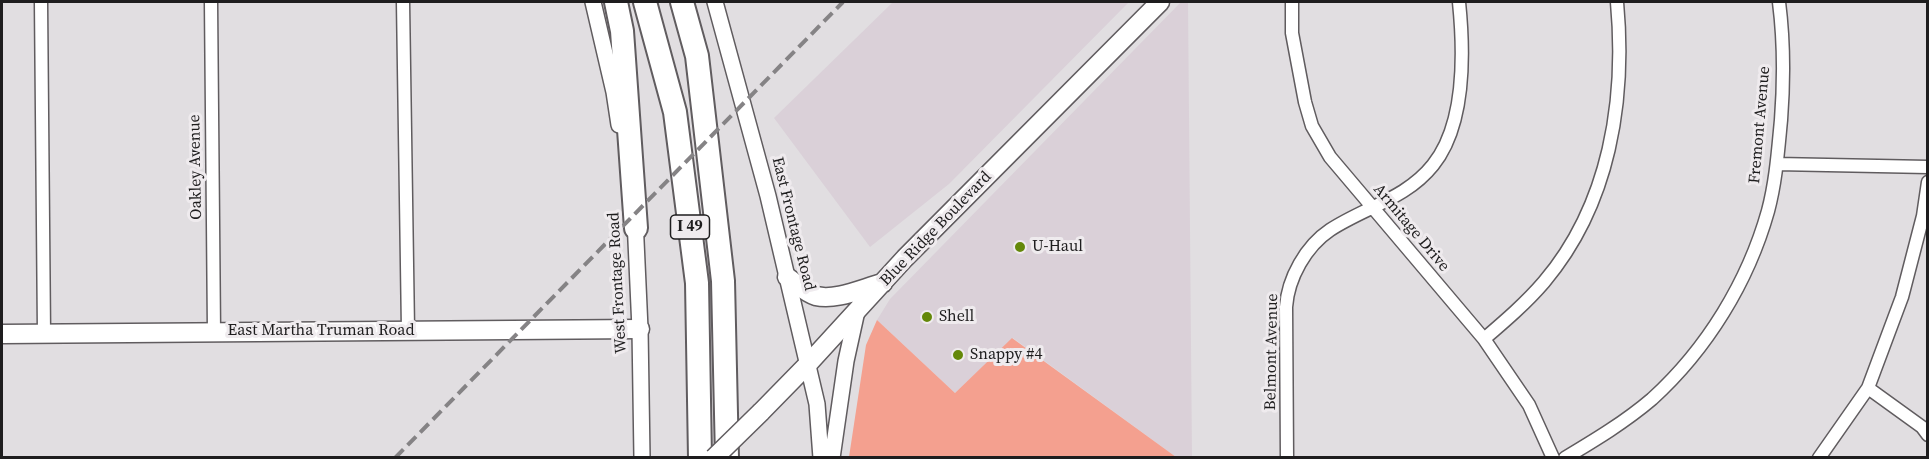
<!DOCTYPE html>
<style>
body{margin:0}
#map{position:relative;width:1929px;height:459px;overflow:hidden;background:#e1dee1;font-family:"Source Serif 4",serif}
canvas{display:block}
.frame{position:absolute;inset:0;border:3px solid #1e1d1e;pointer-events:none}
</style>
<div id="map">
<canvas width="1929" height="459"></canvas>
<div class="frame"></div>
</div>
<script>
const ctx = document.querySelector('canvas').getContext('2d');
ctx.lineJoin = 'round';
function paint(path, color) { ctx.fillStyle = color; ctx.fill(path, 'evenodd'); }
function stroke(path, color, width, dash) { ctx.strokeStyle = color; ctx.lineWidth = width; ctx.lineCap = dash ? 'butt' : 'round'; ctx.setLineDash(dash || []); ctx.stroke(path); }
function label(font, color, halo, rows, align = 'center') {
  ctx.font = font + ' "Source Serif 4",serif'; ctx.lineWidth = 6; ctx.setLineDash([]); ctx.textBaseline = 'middle'; ctx.strokeStyle = halo; ctx.fillStyle = color; for (const [text, x, y, turn = 0] of rows) {
    ctx.save(); ctx.translate(x, y); ctx.rotate((+turn || 0) * Math.PI / 180); ctx.textAlign = isNaN(turn) ? turn : align; if (halo) ctx.strokeText(text, 0, 0); ctx.fillText(text, 0, 0); ctx.restore();
  }
}
const built = new Path2D(`
 M893,2H1129L949,184L870,247L774,118Z
 M1181,2H1188L1192,457H1176L1013,338L955,393L877,320L890,299Z`);
const green = new Path2D(`
 M877,320L955,393L1012,338L1176,457H849L866,345Z`);
const minor = new Path2D(`
 M41,2L44,334
 M211,2L214,332
 M403,2L408,330
 M1292,2V33L1305,102L1312,126L1330,157L1484,339L1529,405L1553,458
 M1777,164L1928,167
 M1484,339C1505,321 1526,303 1544,282C1610,204 1626,100 1617,2
 M1868,388L1922,427L1928,435
 M1287,458L1286,307C1288,278 1306,246 1330,230C1365,207 1406,199 1433,165C1466,124 1464,51 1459,2
 M1565,458C1595,440 1625,422 1652,399C1707,349 1748,282 1768,211C1776,181 1778,151 1781,120C1784,81 1784,41 1779,2
 M1819,458L1868,388L1902,297L1923,216L1928,182`);
const tertiary = new Path2D(`
 M593,2L614,92L619,125
 M715,2L768,196L817,404L821,458
 M635,219L640,329L642,458
 M832,458L846,361L857,311`);
const secondary = new Path2D(`
 M787,277C796,283 805,293 816,296C836,301 863,288 883,283
 M2,334L640,329
 M761,412L808,364L905,258L1160,2`);
const motorway = new Path2D(`
 M616,2L622,31L636,228
 M645,2L675,112L697,283L700,458
 M682,2L697,56L723,281L727,458`);
const rail = new Path2D(`
 M395,458L843,2`);
const secondaryBridge = new Path2D(`
 M714,458L761,412`);
const markers = [
 [1020,247,6,"#648809"],
 [927,317,6,"#648809"],
 [958,355,6,"#648809"]
];
const shields = [
 [690,227,39]
];
const shieldNames = [
 ["I 49",690,227]
];
const streetNames = [
 ["Fremont Avenue",1760,125,-85],
 ["Oakley Avenue",196,167,-91],
 ["East Frontage Road",793,224,76],
 ["Armitage Drive",1411,228,50],
 ["Blue Ridge Boulevard",936,229,-46],
 ["West Frontage Road",618,283,-93],
 ["East Martha Truman Road",321,331],
 ["Belmont Avenue",1272,352,-89]
];
const poiNames = [
 ["U-Haul",1032,247],
 ["Shell",939,317],
 ["Snappy #4",970,355]
];
paint(built, '#dad0d8');
paint(green, '#f4a08f');
stroke(minor, '#605c5f', 15);
stroke(tertiary, '#605c5f', 18);
stroke(secondary, '#605c5f', 21);
stroke(motorway, '#605c5f', 26);
stroke(minor, '#fff', 12);
stroke(tertiary, '#fff', 15);
stroke(secondary, '#fff', 18);
stroke(motorway, '#fff', 22);
stroke(rail, '#858385', 4, [12, 6]);
stroke(secondaryBridge, '#605c5f', 21, []);
stroke(secondaryBridge, '#fff', 18);
for (const [x, y, r, color] of markers) { const dot = new Path2D(); dot.arc(x, y, r, 0, 2 * Math.PI); ctx.fillStyle = color; ctx.fill(dot); stroke(dot, '#efebee', 2); }
for (const [x, y, w] of shields) { const box = new Path2D(); box.roundRect(x - w / 2, y - 12, w, 24, 4.5); ctx.fillStyle = '#efebee'; ctx.fill(box); stroke(box, '#1e1d1e', 1.5); }
label('bold 15px', '#1e1d1e', null, shieldNames);
label('16px', '#1e1d1e', '#efebee', streetNames);
label('16px', '#1e1d1e', '#efebee', poiNames, 'left');
</script>
